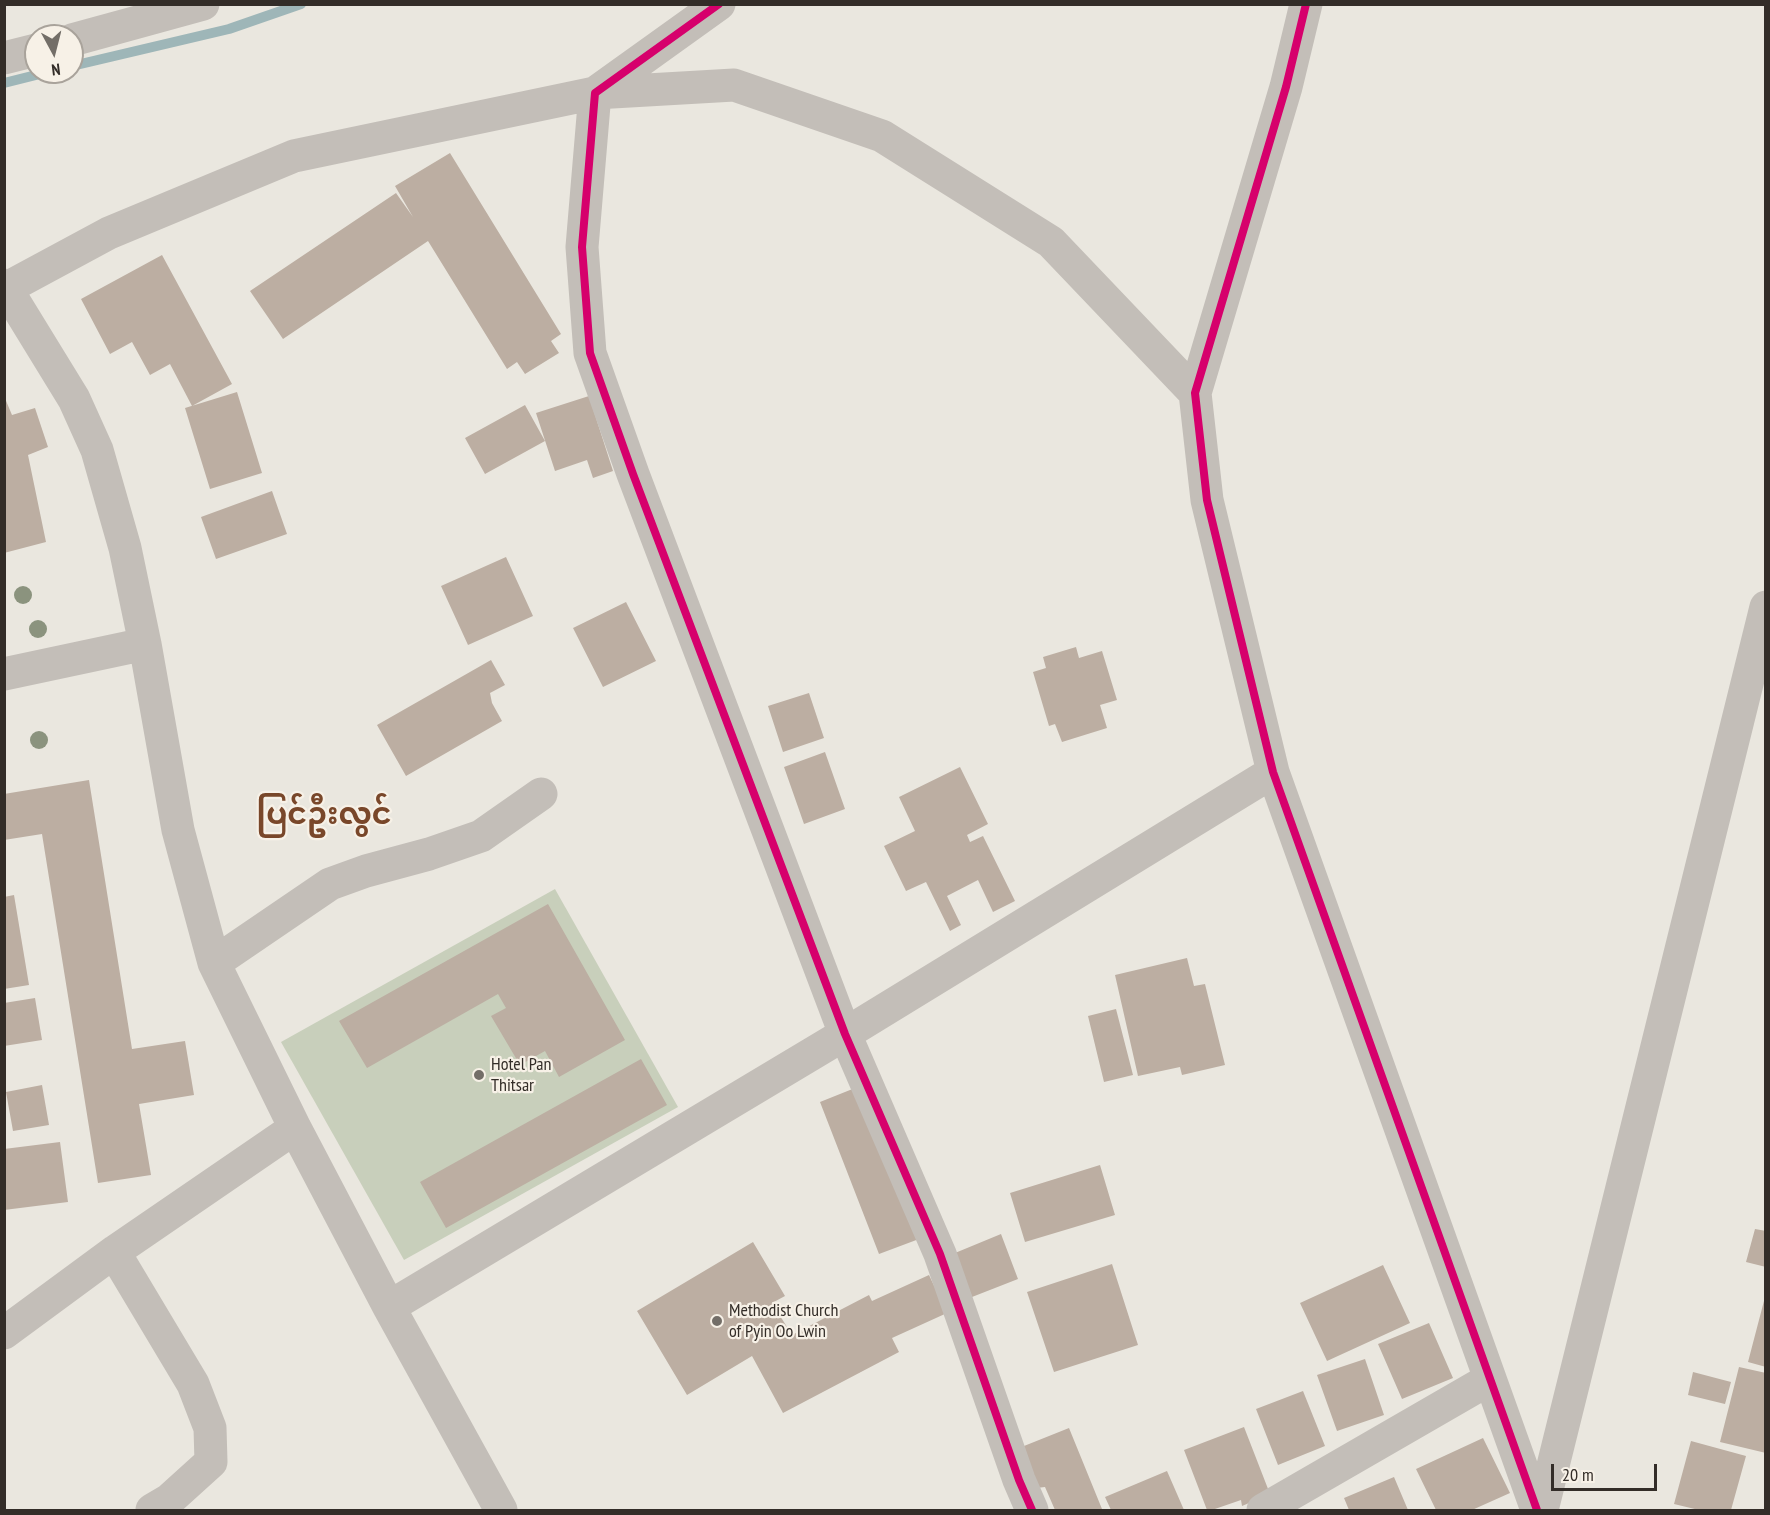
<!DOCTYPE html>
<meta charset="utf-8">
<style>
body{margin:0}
#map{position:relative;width:1770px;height:1515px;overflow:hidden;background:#eae7df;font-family:"PT Sans Narrow",sans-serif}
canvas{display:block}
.frame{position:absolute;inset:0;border:6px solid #332d28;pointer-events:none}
.north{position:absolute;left:24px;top:24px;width:60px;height:60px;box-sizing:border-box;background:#f7f1e7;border:2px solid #a9a39b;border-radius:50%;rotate:173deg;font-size:16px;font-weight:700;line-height:24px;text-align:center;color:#332d28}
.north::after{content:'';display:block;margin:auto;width:21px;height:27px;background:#736e68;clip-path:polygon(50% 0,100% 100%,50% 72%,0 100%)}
.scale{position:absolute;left:1551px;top:1464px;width:106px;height:27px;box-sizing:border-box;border:3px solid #332d28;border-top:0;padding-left:8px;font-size:18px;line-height:21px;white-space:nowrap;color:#332d28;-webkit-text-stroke:4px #f7f1e7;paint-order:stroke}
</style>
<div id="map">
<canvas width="1770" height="1515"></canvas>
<div class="frame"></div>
<div class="north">N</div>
<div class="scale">20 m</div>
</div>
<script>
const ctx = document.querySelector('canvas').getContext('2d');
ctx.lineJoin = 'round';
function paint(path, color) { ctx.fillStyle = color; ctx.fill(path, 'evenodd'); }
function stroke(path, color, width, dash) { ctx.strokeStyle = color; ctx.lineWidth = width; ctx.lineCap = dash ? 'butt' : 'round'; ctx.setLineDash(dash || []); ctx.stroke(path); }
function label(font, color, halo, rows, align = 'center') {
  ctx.font = font + ' "PT Sans Narrow","Noto Sans Myanmar",sans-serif'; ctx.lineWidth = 4.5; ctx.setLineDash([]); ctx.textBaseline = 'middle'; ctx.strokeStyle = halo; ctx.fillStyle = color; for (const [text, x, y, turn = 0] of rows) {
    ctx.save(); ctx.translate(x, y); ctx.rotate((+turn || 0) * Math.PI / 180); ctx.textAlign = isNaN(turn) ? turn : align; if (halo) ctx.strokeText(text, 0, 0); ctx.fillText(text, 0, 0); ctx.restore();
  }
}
const green = new Path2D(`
 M555,889L678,1107L404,1260L281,1042Z`);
const stream = new Path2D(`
 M72,66L229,29L301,4
 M4,83L48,72`);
const building = new Path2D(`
 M450,153L561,334L551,341L559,353L525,374L517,362L507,369L428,241L283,339L250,291L396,193L413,217L395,186Z
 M162,255L232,384L192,406L170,364L150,375L132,342L110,354L81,299Z
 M237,392L262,473L210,489L185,408Z
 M4,396L12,415L35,408L48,447L28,455L46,542L4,553Z
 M589,396L613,471L593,478L587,460L555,471L536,413Z
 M525,405L545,441L485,474L465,438Z
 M272,491L287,534L216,559L201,517Z
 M506,557L533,616L468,645L441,586Z
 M626,602L656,661L603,687L573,628Z
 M1076,647L1079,658L1102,651L1117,700L1100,705L1107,728L1062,742L1055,724L1049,726L1033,672L1046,668L1043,657Z
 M491,660L505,685L490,693L492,703L502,721L406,776L377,725Z
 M809,693L824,738L783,752L768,706Z
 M825,752L845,809L804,824L784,767Z
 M960,767L988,824L967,835L970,842L983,836L1015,901L993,912L978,880L947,896L961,925L950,931L926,882L906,891L884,846L915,831L899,797Z
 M89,780L132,1049L185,1041L194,1095L139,1104L151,1175L98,1183L42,834L4,840V794Z
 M14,895L29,985L4,989V897Z
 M548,904L625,1040L559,1077L545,1051L520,1065L491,1016L506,1008L498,994L367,1068L339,1021Z
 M1187,958L1194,986L1205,984L1225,1065L1182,1075L1180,1067L1138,1076L1115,975Z
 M35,998L42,1040L4,1046V1003Z
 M1116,1009L1133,1075L1104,1082L1088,1016Z
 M641,1059L667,1105L446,1228L420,1182Z
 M42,1085L49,1125L13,1131L6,1092Z
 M860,1086L919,1239L879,1254L820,1102Z
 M60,1142L68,1202L4,1210V1149Z
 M1100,1165L1115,1215L1025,1242L1010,1193Z
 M1755,1229L1766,1231V1267L1746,1262Z
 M1001,1234L1018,1279L972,1297L955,1253Z
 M753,1242L785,1296L772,1303L792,1335L869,1295L872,1301L929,1275L947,1313L892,1338L899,1352L783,1413L752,1356L687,1395L637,1311Z
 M1112,1264L1138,1345L1054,1372L1027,1292Z
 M1383,1265L1410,1323L1327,1361L1300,1303Z
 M1765,1297H1766V1367L1748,1362Z
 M1429,1323L1453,1378L1402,1399L1378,1344Z
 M1365,1359L1384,1415L1337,1431L1317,1375Z
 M1739,1367L1766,1373V1453L1720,1442Z
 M1693,1372L1731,1382L1725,1404L1688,1395Z
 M1303,1391L1325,1446L1278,1465L1256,1409Z
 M1244,1427L1270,1494L1242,1506L1241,1500L1212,1510H1207L1184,1450Z
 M1069,1428L1102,1509L1099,1510H1055L1045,1487L1036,1488L1019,1448Z
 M1483,1438L1510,1493L1472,1510H1436L1416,1469Z
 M1691,1441L1746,1456L1731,1510H1699L1674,1504Z
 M1167,1471L1184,1510H1111L1105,1497Z
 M1394,1477L1408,1510H1349L1344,1498Z`);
const minor = new Path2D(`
 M719,4L595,93L582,247L590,353L633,474L845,1034L940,1254L1019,1480L1032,1510
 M1306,4L1286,87L1195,393L1207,500L1273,772L1537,1510
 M72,40L203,4
 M4,58L36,50
 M4,285L74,399L97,450L125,548L145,644L178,830L214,963L295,1128L389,1307L501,1510
 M7,288L109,233L294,156L595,93L734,85L882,136L1051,242L1195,393
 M4,674L145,644
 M214,963L330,884L366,871L429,854L481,836L541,794
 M114,1252L193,1384L210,1428L211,1462L169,1500L152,1510
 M389,1307L845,1034L1273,772
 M4,1333L114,1252L295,1128
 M1263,1510L1490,1379
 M1542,1510L1766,607`);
const cycleway = new Path2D(`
 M719,4L595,93L582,247L590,353L633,474L845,1034L940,1254L1019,1480L1032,1510
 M1306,4L1286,87L1195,393L1207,500L1273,772L1537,1510`);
const trees = [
 [23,595],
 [38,629],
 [39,740]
];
const markers = [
 [479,1075,6,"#736e68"],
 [717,1321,6,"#736e68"]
];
const poiNames = [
 ["Hotel Pan",491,1065],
 ["Thitsar",491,1086],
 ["Methodist Church",729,1311],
 ["of Pyin Oo Lwin",729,1332]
];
const townNames = [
 ["ပြင်ဦးလွင်",324,815]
];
paint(green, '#c8cfbb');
stroke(stream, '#9eb6b8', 10);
paint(building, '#bcaea2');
stroke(minor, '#c3beb8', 33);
stroke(cycleway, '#d6006c', 8);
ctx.fillStyle = '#8b937e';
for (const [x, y] of trees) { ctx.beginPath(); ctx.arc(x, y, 9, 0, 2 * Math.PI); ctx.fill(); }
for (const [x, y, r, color] of markers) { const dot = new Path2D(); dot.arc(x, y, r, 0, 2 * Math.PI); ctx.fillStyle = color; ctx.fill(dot); stroke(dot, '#f7f1e7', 2); }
label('18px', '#332d28', '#f7f1e7', poiNames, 'left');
label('bold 30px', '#79472a', '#f7f1e7', townNames);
</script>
